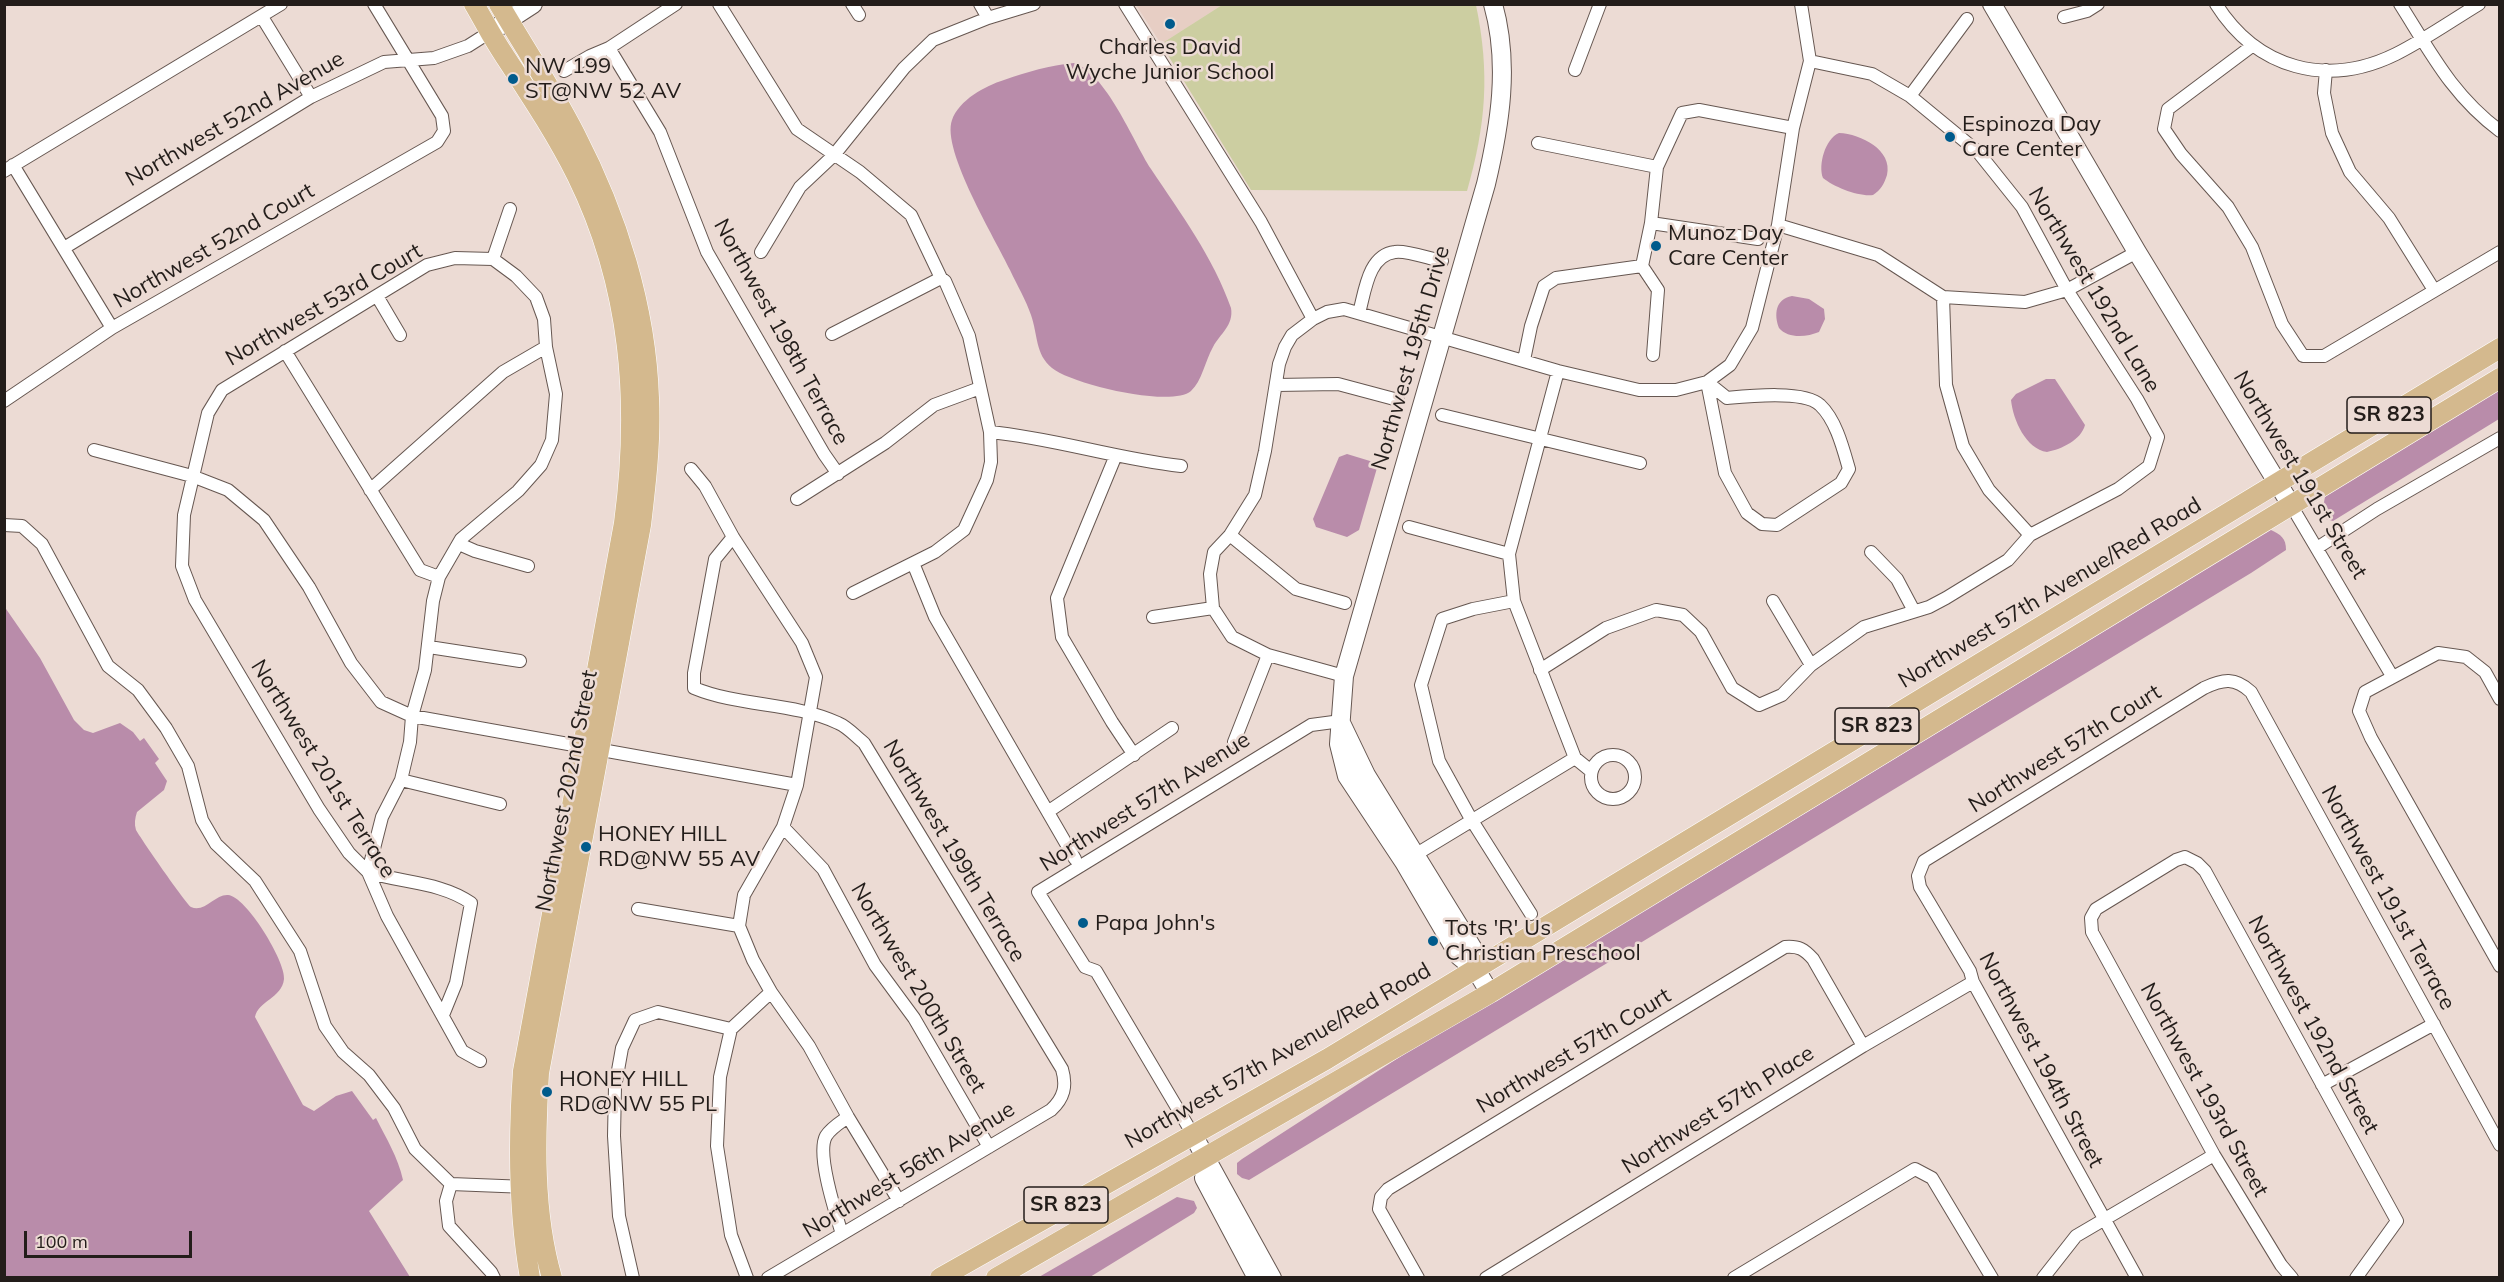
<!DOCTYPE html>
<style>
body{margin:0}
#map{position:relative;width:2504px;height:1282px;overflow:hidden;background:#ecdbd4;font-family:Mulish,sans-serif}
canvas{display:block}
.frame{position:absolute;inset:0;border:6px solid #231d1a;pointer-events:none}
.scale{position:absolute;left:24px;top:1231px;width:168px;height:27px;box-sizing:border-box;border:3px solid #231d1a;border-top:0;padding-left:8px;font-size:18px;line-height:21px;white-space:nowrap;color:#231d1a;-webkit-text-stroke:4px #ecdbd4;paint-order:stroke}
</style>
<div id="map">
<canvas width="2504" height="1282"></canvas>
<div class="frame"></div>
<div class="scale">100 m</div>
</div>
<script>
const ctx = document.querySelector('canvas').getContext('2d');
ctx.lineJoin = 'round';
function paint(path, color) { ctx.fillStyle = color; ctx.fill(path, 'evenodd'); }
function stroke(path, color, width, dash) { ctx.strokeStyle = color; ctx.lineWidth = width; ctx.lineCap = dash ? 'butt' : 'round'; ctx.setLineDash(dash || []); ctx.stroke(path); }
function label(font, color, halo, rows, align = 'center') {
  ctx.font = font + ' Mulish,sans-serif'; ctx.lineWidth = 5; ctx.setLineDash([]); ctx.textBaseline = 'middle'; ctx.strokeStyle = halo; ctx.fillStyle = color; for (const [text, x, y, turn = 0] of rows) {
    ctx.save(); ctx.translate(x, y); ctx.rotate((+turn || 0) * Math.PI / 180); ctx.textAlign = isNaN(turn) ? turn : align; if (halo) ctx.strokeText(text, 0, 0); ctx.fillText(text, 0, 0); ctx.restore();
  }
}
const built = new Path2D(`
 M1136,5H1222L1161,44Z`);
const green = new Path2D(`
 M1222,5H1476C1490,73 1486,124 1467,191L1251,190L1161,44Z`);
const water = new Path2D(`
 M1074,63C1106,73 1133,141 1151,169C1181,214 1213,257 1231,308C1234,325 1220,334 1213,347C1205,361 1202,381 1191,391C1171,408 1071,384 1052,368C1035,354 1038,335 1031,315C1026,300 1017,285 1010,270C996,240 941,150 952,120C959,100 985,86 1004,80C1027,72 1050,65 1074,63Z
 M1839,133C1861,134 1893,150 1887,175C1884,184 1881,190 1873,195C1859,197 1834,187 1823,178C1818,165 1825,139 1839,133Z
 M1792,296L1809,299L1824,309L1825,319L1819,332C1807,337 1788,339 1779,328C1774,315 1775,299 1792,296Z
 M2046,379H2055L2085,425C2081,440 2062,449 2047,452C2026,449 2013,420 2011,400L2016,394Z
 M2499,391V419L2333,521L2326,519L2322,512L2325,497Z
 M1347,454L1370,461L1377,468L1359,530L1347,537L1316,527L1313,519L1339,457Z
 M2271,530C2281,535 2286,538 2286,550L2251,573L1249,1180L1242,1178L1237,1174V1163L1242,1159L1477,1007L1667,897Z
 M4,606L40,658L74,720L84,730L93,733L120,723L133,732L140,741L144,738L159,759L155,763L167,781L164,790L137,812C135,818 134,824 136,830C139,836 186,904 191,907C205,913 215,894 228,895C246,896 286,962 284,979C282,998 258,1001 255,1017L303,1105L314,1111L336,1096L352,1091L373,1120L376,1118C386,1138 398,1157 403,1180L369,1211L410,1277H5Z
 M1177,1197L1194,1201L1197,1208L1194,1213L1090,1277H1039Z`);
const street = new Path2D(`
 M719,4L797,129L860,172L911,215L941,278L945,281L969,336L990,432L991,462L987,480L964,530L935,552L853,593
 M852,4L859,15
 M980,4L988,18
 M1125,4L1261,222L1313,319
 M2216,4C2257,69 2327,88 2396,54C2424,40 2451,21 2479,4
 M2400,4C2431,53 2452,95 2500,131
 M262,17L311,97
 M2064,17L2087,11L2098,4
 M2252,46L2168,109L2164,129L2181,154L2228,207L2252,247L2282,324L2303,356H2324L2500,252
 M609,48L660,132L707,252L824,454L838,474
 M1575,70L1600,4
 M2326,70L2324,93L2332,133L2350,172L2389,218L2434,290
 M564,71L590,56L609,48L676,4
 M1910,96L1967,19
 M1538,143L1657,167
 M13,165L112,328
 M4,171L281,4
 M1651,223L1758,239
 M1778,225L1878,255L1943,297L1946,385L1963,446L1989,490L2030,535
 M64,248L311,97L384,62L434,58L468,46L490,32
 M761,252L800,187L834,155L904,68L933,40L988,18L1034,4
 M493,259L510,209
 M1642,266L1651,223L1657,167L1682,113L1699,110L1793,128
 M1642,266L1658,290L1653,355
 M377,296L400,335
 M1943,297L2025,302L2067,290L2137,252
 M1359,313C1365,292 1368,255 1395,252C1406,250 1430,259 1442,261
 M832,334L941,278
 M285,351L420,570L439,577
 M1524,360L1531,326L1544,286L1556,278L1642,266
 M1558,371L1509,554L1514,601L1575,758L1591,771
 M1707,382L1727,398C1748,396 1805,390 1820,405C1836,420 1843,448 1849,469L1841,483L1777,525L1762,524L1747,513L1725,473Z
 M1276,385L1338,384L1398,400
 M4,401L112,328L437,142L444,131L442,116L374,4
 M1442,415L1640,463
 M990,432C1054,438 1116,459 1181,466
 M94,450L192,476L228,490L264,520L309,587L351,663L381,702L412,716L797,785
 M1116,455L1057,598L1062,637L1112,722L1134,755
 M691,469L705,486L733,537L802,643L816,677L797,785L783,827L744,895L739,926L753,960L771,992L809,1046L848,1117L899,1201
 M370,490L503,372L546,347
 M797,499L885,443L934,405L980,388
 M2291,505L2392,676
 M4,525L22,526L42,544L108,666L138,690L166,728L188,766L202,820L216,844L255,881L300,951L325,1026L343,1052L369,1075L394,1108L415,1149L451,1184
 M1409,527L1509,554
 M1230,535L1296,589L1345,603
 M733,537L715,559L694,673V688C740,707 793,702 838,723C848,727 856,737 864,743L1062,1069C1067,1086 1064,1098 1051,1110L768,1278
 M459,544L475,551L528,566
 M2317,548L2377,509L2500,438
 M1871,552L1897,579L1914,611
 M913,563L935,617L1075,859
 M1514,601L1473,609L1442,619L1421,685L1439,761L1471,819L1531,914
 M1773,601L1811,665
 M1153,617L1213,608
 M429,647L520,661
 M1540,670L1606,628L1656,610L1683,615L1701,632L1732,688L1759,705L1782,695L1811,665L1864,627L1929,607L1946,598L2008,560L2030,535L2118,489L2149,466L2158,437L2137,399L2067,290L2022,207L1978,152L1910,96L1872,74L1810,61
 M1344,676L1268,655L1232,637L1213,608L1210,574L1214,552L1230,535L1255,495L1265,451L1279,364L1285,347L1292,335L1313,319L1327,312L1344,309L1558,371L1639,390H1676L1707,382L1730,365L1752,328L1778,225L1793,128L1810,61L1801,4
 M2500,699L2485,672L2466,657L2438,653L2365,692L2359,711L2371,738L2500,966
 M1234,742L1268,655
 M1591 777a22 22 0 1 1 44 0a22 22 0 1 1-44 0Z
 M401,780L500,804
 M1049,811L1172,728
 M783,827L823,869L875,965L914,1018L989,1147
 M1410,858L1575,758
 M638,909L739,926
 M443,1015L456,983L471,903C441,882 402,883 368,872L382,817L401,780L410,742L412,716L425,670L433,601L439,577L461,539L518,491L541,465L552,440L556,394L546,347L544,319L536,297L516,276L493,259
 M731,1029L720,1077L717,1146L731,1235L747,1278
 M731,1029L771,992
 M480,1061L462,1051L387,916L368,872L349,853L319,809L195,600L182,566L184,515L208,413L222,390L427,265L455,258L493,259
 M2322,1085L2434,1024
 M1192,1133L1096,971L1085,967L1038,892L1311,725L1341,721
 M451,1184L446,1201L449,1226L491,1272L494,1278
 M451,1184L527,1187
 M842,1234C836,1214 816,1154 826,1136C831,1128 841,1122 848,1117
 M633,1278L619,1216L614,1136L615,1087L622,1048L635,1020L658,1012L731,1029
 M1418,1278L1379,1209L1381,1197L1388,1189L1785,947C1799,946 1804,949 1813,959L1863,1046
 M1486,1278L1863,1046L1973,982
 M1734,1278L1915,1169L1932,1178L1992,1278
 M2043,1278L2076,1236L2214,1155
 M2137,1278L1973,982L1970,971L1920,887L1918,876L1924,861L2204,688C2223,679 2235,677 2251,692L2500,1145
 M2292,1278L2281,1265L2214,1155L2092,932L2091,918L2096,909L2176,860L2185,857L2197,863L2205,871L2397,1221L2356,1278`);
const secondary = new Path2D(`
 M1992,4L2137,252L2291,505
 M490,32L533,4
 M1341,723L1366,775L1478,957L1476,970
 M1490,993L1476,970L1459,956L1404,862L1347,776L1339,744L1344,676L1486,184C1500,125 1510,64 1493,4
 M1192,1133L1272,1278
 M1204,1178L1257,1278`);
const primary = new Path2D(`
 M474,4C484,21 493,39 504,55C530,95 556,134 577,176C631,286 640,402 624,523L523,1071C518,1140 518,1209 530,1278
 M499,4C524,47 552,89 575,134C617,215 646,307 649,398C651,441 646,483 641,525L539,1073C535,1140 533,1212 552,1278
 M940,1278L1327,1059L2500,348
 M996,1278L1490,993L2500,378`);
const markers = [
 [1170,24,6,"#005b8c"],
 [513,79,6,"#005b8c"],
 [1950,137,6,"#005b8c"],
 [1656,246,6,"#005b8c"],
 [586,847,6,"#005b8c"],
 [1083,923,6,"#005b8c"],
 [1433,941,6,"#005b8c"],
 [547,1092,6,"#005b8c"]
];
const shields = [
 [2389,415,84],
 [1877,726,84],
 [1066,1205,84]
];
const shieldNames = [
 ["SR 823",2389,415],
 ["SR 823",1877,726],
 ["SR 823",1066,1205]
];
const poiNames = [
 ["Charles David",1170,47,"center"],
 ["Wyche Junior School",1170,72,"center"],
 ["NW 199",525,66],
 ["ST@NW 52 AV",525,91],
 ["Espinoza Day",1962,124],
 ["Care Center",1962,149],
 ["Munoz Day",1668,233],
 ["Care Center",1668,258],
 ["HONEY HILL",598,834],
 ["RD@NW 55 AV",598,859],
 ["Papa John's",1095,923],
 ["Tots 'R' Us",1445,928],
 ["Christian Preschool",1445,953],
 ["HONEY HILL",559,1079],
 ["RD@NW 55 PL",559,1104]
];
const streetNames = [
 ["Northwest 52nd Avenue",235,119,-30],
 ["Northwest 52nd Court",214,246,-30],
 ["Northwest 192nd Lane",2094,290,59],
 ["Northwest 53rd Court",324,305,-30],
 ["Northwest 198th Terrace",781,332,61],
 ["Northwest 195th Drive",1411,358,-74],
 ["Northwest 191st Street",2300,475,59],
 ["Northwest 57th Avenue/Red Road",2050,593,-31],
 ["Northwest 57th Court",2065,749,-32],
 ["Northwest 201st Terrace",323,769,58],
 ["Northwest 202nd Street",567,791,-79],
 ["Northwest 57th Avenue",1145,802,-32],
 ["Northwest 199th Terrace",954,851,59],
 ["Northwest 191st Terrace",2388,898,61],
 ["Northwest 200th Street",918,988,59],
 ["Northwest 192nd Street",2313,1025,61],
 ["Northwest 57th Court",1574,1051,-31],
 ["Northwest 57th Avenue/Red Road",1278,1056,-30],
 ["Northwest 194th Street",2041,1060,62],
 ["Northwest 193rd Street",2204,1090,61],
 ["Northwest 57th Place",1718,1110,-32],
 ["Northwest 56th Avenue",909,1170,-31]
];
paint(built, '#e7cec4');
paint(green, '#cccea1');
paint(water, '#b98caa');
stroke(street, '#665751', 14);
stroke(secondary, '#665751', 20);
stroke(primary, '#fff', 21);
stroke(street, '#fff', 12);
stroke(secondary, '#fff', 18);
stroke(primary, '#d4b98e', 20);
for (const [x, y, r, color] of markers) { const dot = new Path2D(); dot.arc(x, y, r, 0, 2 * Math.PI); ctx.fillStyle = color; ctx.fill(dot); stroke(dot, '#ecdbd4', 2); }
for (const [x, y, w] of shields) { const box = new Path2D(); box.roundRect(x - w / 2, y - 18, w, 36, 4.5); ctx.fillStyle = '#ecdbd4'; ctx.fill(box); stroke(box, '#231d1a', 1.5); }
label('bold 21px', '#231d1a', null, shieldNames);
label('22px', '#231d1a', '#ecdbd4', poiNames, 'left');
label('22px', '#231d1a', '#ecdbd4', streetNames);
</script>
